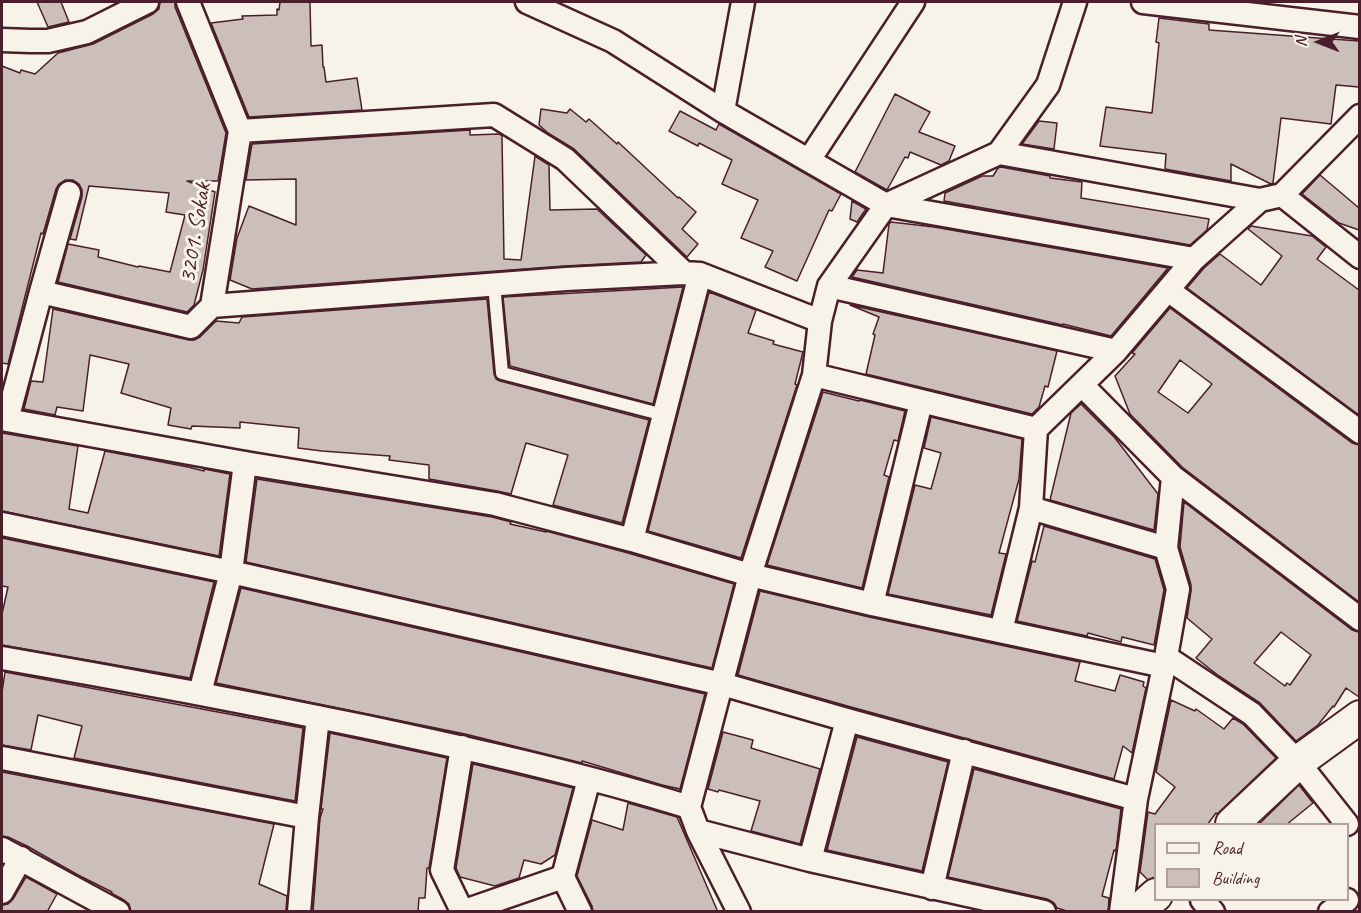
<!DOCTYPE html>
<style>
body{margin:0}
#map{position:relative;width:1361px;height:913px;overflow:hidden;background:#f7f3e8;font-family:Caveat,sans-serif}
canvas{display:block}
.frame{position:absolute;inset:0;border:3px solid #4a1f2b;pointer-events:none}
.legend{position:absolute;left:1154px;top:823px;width:195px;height:78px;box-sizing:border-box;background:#f7f3e8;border:2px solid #b29e9c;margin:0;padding:8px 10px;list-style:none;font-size:18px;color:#4a1f2b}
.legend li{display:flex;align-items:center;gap:12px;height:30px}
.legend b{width:30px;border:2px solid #b29e9c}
.north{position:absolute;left:1289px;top:12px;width:60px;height:60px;-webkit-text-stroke:4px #f7f3e8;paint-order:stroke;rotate:270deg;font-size:16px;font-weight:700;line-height:24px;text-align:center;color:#4a1f2b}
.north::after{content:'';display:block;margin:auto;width:21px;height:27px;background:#4a1f2b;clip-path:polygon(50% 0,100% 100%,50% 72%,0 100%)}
</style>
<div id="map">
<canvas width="1361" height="913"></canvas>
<div class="frame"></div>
<ul class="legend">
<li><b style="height:8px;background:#f7f3e8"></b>Road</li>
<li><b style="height:16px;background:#ccbfb9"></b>Building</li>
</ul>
<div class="north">N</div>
</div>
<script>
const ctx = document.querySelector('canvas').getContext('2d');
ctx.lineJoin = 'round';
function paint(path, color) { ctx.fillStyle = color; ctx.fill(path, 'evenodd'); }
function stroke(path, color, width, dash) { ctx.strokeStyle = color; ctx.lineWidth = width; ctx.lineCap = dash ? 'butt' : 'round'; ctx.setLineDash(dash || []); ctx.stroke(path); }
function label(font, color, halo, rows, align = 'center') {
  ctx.font = font + ' Caveat,sans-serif'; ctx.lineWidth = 6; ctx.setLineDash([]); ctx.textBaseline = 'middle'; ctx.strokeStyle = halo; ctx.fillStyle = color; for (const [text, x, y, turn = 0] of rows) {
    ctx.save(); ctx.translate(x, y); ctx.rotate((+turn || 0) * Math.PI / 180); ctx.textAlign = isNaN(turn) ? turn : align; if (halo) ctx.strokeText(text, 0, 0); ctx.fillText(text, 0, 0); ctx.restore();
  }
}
const building = new Path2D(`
 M37,2H61L69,22L48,27Z
 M160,2H175V7L226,133L218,181H187L215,192L203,270L194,305L187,312L58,282L68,244L99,250L98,257L138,267L139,266L170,272L185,215L166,212L169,193L89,186L76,240L70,239L82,197V190L79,184L73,180H65L59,184L56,189L43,234L41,233L8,364L2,363V66L20,73L21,70L35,74L58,53L93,44L153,14L159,9Z
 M280,2H310L311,46L322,45L323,67H324L326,82L357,78L362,110L249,117L211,23L243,19L242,16L277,15V9L279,10Z
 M1159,18L1209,24V30L1359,41V87L1336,85L1331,124L1281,118L1273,183L1271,184L1231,164V181L1165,169L1166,154L1100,146L1106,107L1152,113L1159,43L1156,42Z
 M895,94L930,112L919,132L955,146L949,161L941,165L910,152L908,158L905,157L887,190L855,172Z
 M541,109L567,113L570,109L586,122L589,119L617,144L618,142L678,198L679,197L696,212L682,229L698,244L687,257L574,149L548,133L539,125Z
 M680,111L716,130L719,124L841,194L832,211L829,210L797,281L765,267L773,251L741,238L758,200L722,184L732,160L699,143L698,146L669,131Z
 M1039,121L1057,123L1054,149L1022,144Z
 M470,130V135L499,134L502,136L504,259L521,260L535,156L549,165L550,210L597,209L646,255L641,262L565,266L252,289L230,280L237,238L249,206L296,225V179L246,180L252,144Z
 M1001,167L1050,176V178L1082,182L1081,198L1209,219L1207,230L1190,245L944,201L945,193L982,176H993L998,168Z
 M1320,175L1359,208V230L1339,223L1302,194Z
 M852,201L866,209L857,222L850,219Z
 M891,222L934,227L1168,268L1111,336L1063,324V325L852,277L857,270L883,273L889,224Z
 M1251,226L1312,236L1326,247L1317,259L1359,290V415L1187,288L1204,268L1220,254L1261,285L1282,256L1248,229Z
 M683,287L653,404L510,366L503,297Z
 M709,292L756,310L748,333L774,341L773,344L803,352L795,384L797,385L741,558L648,531Z
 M487,299L494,374L496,379L500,381L649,420L622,523L553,505L568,455L526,443L511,494L497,491L429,479V465L389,460L390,456L322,451L298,448L299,428L240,422V428L192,426L191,429L168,425L171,408L121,393L129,364L90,355L83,411L57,407L55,415L24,409L31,381L43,382L53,309L189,340H194L200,337L216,321L239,323L242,317Z
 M850,305L1057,351L1048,387L1045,386L1039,407L1032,414L866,374L875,335L873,334L879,317Z
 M1170,308L1352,443L1359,445V602L1182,467L1130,414L1115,376L1135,354L1132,353ZM1180,360L1212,384L1188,413L1158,392Z
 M823,392L859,401L860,400L905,411L898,441L894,440L884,475L889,477L862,588L767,565Z
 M1081,404L1115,438L1158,494L1154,530L1050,500L1071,413Z
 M931,417L1022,439L1019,479L999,553L1006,554L991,615L888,594L915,485L931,489L941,453L924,448Z
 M2,433L78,446L69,509L88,513L105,451L188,467L204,471V469L230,474L219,556L2,511Z
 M257,479L492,517L511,522L510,524L546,532V531L628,553L734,584L712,668L246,562Z
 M1184,502L1352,630L1359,632V697L1346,688L1334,707L1333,706L1318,725L1296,741L1260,703L1219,676L1196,658L1212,639L1187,618L1191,591V585L1180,547ZM1281,632L1311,655L1290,685L1287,683L1285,686L1254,663Z
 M1044,526L1155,559L1164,590L1154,645L1122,637L1121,642L1088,633L1087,636L1017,621L1032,561L1035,562Z
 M2,538L214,582L190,678L2,645V614L8,587L2,586Z
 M241,588L705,694L680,789L662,785L582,761V763L465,734L216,683Z
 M760,591L869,617L1080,662L1075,681L1115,691L1120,675L1144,682L1143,686L1146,688L1132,753L1123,746L1114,779L851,707L738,675Z
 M5,672L303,728L295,801L74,758L82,726L38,715L31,750L2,745V692Z
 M1171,700L1195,711L1196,709L1224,729L1233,718L1243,724L1276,758L1217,814L1216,813L1207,825H1155V877L1148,880L1140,872L1148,812L1155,814L1175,787L1156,772Z
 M723,732L753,740L751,748L820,769L800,844L751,831L760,801L719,790L718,792L708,789Z
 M330,733L447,758L429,868H427L425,898H419L418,912H313L320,818L323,809H321Z
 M857,737L948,762L922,871L827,850Z
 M473,764L573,788L555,855L541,864L524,860L519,878L495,886L460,877L456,868Z
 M974,769L1121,809L1116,851L1114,850L1102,896L1109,898L1108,912H1070L1057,908L1054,903L1047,899L948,877Z
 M2,772L274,824L259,884L287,896L286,912H131L129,904L124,900L111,893L112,892L78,875L27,846L8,837L2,836Z
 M1299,785L1313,803L1286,825H1258Z
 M628,803L677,817L718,912H593L592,906L577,876L592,820L623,830Z
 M26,877L57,894L47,912H2V905L8,904L13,899Z`);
const service = new Path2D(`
 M494,284L502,373L664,415`);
const minor = new Path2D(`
 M527,2L613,41L723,111L886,205L1194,259
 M1143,2L1360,27
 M2,40L30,41H48L87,32L147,2
 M723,111L743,2
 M240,131L494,115L565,159L684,273
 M999,153L1260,200
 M809,160L913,2
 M1282,195L1360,257
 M829,286L1116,351
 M1168,290L1360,432
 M41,292L69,193
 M212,306L566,279L684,273L700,274L820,321L814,375L1036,429L1116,351L1194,259L1260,200L1282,195L1360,116
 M820,321L829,286L886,205L999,153L1048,85L1075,2
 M1082,385L1173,477L1166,548L1178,589L1166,657L1136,799L1121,912
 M2,419L7,420L41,292L191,327L212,306L240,131L188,2
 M7,420L245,463L495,504L632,540L750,575L872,604L1164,666
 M1173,477L1360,619
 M1031,508L1166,548
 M2,524L231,572L722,684L847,720L1136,799
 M632,540L700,274
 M872,604L921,402
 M1001,631L1031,508L1036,429
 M1166,657L1252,714L1298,762L1347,824
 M2,658C124,679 246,702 367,727C475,750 583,774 689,807L698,831L739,912
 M200,693L231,572L245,463
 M462,747L442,870L462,911V912L563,877
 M2,758L307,817
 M689,807L750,575L814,375
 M698,831L810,860L1044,912
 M2,849L118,912
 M810,860L847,720
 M932,888L964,751
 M2,892L21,858
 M1202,900L1213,912
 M299,912L307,817L318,717
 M580,912L563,877L589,779
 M1330,912L1347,900`);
const secondary = new Path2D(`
 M1232,824L1298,762L1360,717
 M1137,912L1156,895`);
const streetNames = [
 ["3201. Sokak",196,233,-81]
];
paint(building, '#ccbfb9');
stroke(building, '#4a1f2b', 1.5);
stroke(service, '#4a1f2b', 16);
stroke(minor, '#4a1f2b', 27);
stroke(secondary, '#4a1f2b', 36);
stroke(service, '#f7f3e8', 12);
stroke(minor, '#f7f3e8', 22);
stroke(secondary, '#f7f3e8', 32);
label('24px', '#4a1f2b', '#f7f3e8', streetNames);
</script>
